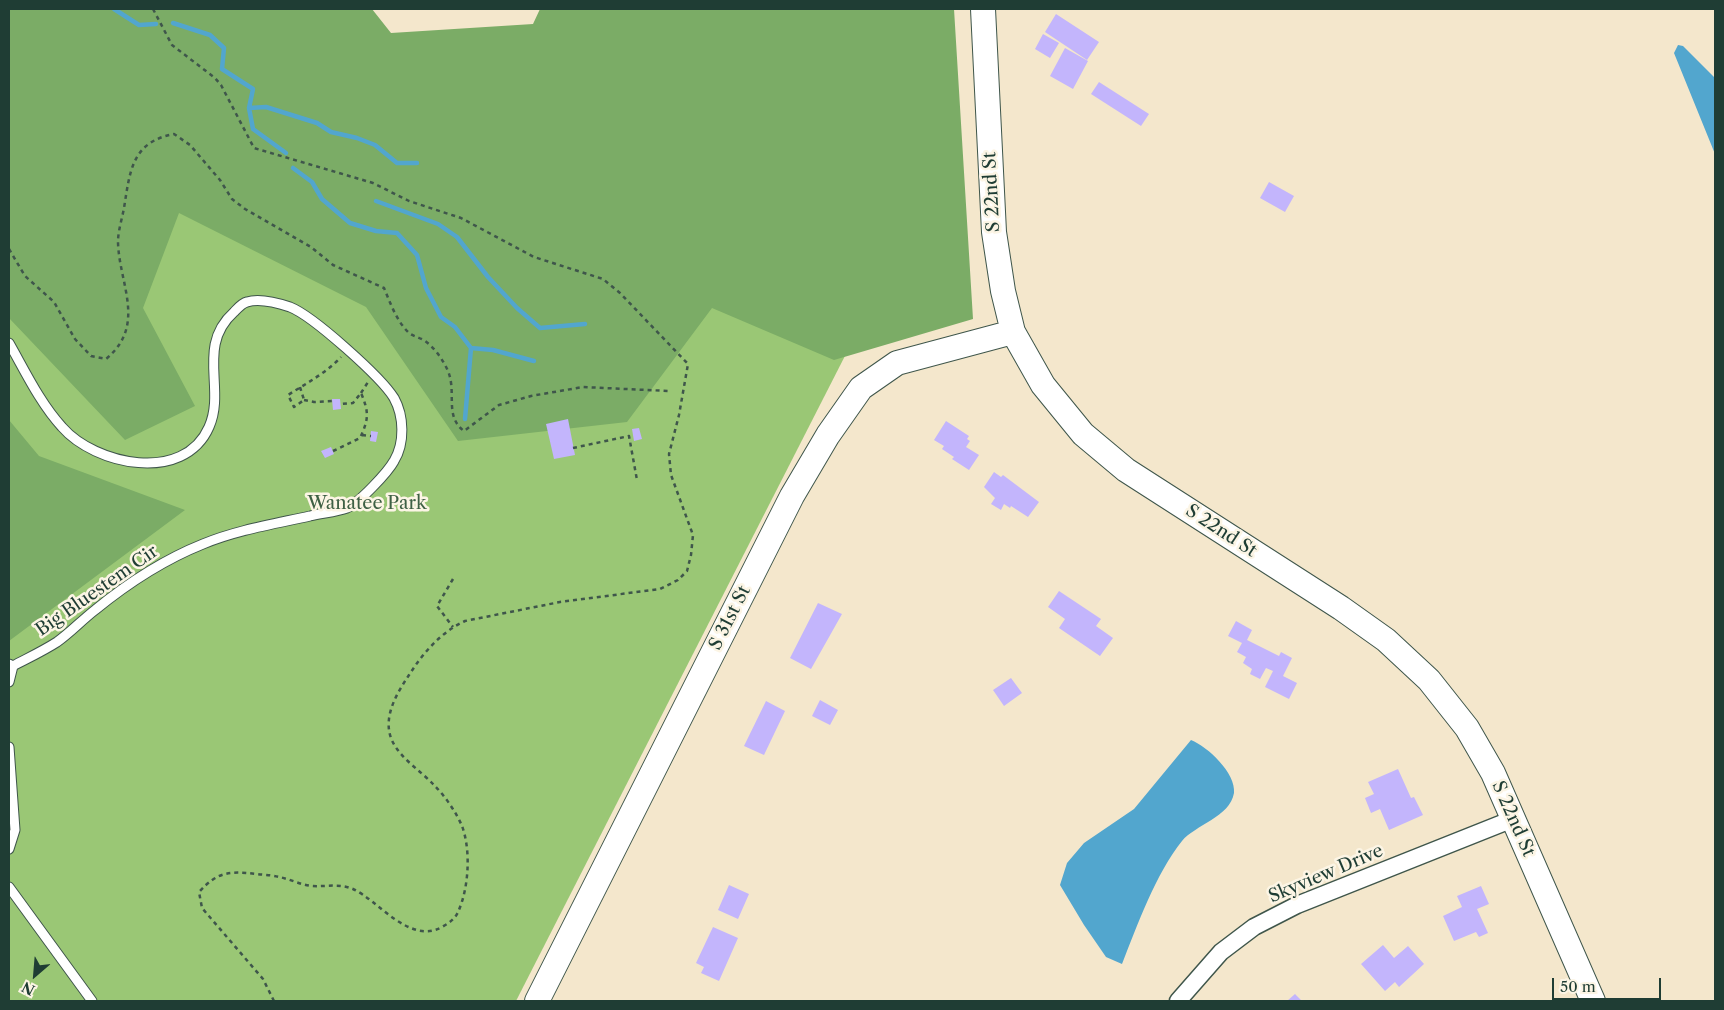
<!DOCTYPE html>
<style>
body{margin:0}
#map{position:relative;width:1724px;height:1010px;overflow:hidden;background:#f4e7cc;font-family:"Libre Caslon Text",serif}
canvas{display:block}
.frame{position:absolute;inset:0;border:10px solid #1f3d34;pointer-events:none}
.north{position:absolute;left:10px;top:950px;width:50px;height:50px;-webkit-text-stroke:4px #fcf5e5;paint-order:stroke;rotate:207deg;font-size:14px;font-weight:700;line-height:20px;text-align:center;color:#1f3d34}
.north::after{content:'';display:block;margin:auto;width:18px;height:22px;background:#1f3d34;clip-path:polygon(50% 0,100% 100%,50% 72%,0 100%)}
.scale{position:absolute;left:1552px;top:978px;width:109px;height:22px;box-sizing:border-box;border:2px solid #1f3d34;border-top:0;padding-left:6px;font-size:15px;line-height:18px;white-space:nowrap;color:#1f3d34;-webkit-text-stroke:4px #fcf5e5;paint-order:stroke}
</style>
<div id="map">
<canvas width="1724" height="1010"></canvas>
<div class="frame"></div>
<div class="north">N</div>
<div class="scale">50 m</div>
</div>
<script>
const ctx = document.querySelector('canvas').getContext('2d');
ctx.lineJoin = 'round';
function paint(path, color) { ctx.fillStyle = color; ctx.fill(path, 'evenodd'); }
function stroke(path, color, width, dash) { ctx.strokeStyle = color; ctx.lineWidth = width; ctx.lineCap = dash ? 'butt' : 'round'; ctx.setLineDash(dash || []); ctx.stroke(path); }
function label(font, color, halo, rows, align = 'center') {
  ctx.font = font + ' "Libre Caslon Text",serif'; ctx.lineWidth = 5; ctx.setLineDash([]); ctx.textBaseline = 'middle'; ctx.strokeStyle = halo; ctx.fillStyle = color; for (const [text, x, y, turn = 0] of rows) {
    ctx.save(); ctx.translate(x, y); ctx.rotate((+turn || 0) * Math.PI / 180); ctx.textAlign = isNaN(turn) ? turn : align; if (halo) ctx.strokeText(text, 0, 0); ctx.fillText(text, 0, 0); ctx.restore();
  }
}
const green = new Path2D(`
 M9,9L848,350L516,1001H9Z`);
const forest = new Path2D(`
 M9,9H372L391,33L533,24L540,9H954L973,319L834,360L712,308L627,422L458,441L366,307L179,213L143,308L195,406L125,440L9,318Z
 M9,420L39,456L185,510L9,641Z`);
const water = new Path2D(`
 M1678,45L1683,46L1715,78V154L1674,53Z
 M1191,740C1208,747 1236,773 1234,793C1230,817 1195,825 1182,841C1156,873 1137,926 1122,964L1106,957L1084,925L1060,885L1067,863L1084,843L1134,809Z`);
const stream = new Path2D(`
 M114,9L139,25L156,24
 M173,23L210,35L224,48L222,69L253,89L249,108L253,129L286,153
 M249,108L266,107L317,123L331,132L357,138L375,145L397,163H417
 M293,168L312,182L322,199L350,223L376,231L397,233L417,255L426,288L441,317L455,327L471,348L465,419
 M376,201L438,224L457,237L488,277L517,308L540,328L585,324
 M471,348L493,350L534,361`);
const building = new Path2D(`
 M1056,14L1099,42L1087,60L1045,32Z
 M1043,34L1059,43L1050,58L1035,49Z
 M1065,48L1088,61L1073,89L1050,76Z
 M1099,82L1149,114L1141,126L1091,94Z
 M1269,182L1294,196L1285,212L1260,198Z
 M332,399H340L341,409L333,410Z
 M568,419L575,455L554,459L546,424Z
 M946,421L969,436L967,439L970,441L966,447L979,455L969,470L952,459L954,457L942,449L944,446L934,440Z
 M639,428L642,439L634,441L632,429Z
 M371,431L378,432L376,442L370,441Z
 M331,447L334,454L325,458L321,451Z
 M994,472L1001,477L1003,475L1039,502L1028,517L1011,506L1010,508L1004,504L1001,510L991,504L995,498L984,487Z
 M1059,591L1101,619L1096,626L1113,638L1100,656L1059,628L1065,619L1048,607Z
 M818,603L842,614L811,669L790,658Z
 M1236,621L1252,630L1247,640L1279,656L1281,652L1292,658L1283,676L1297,683L1289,699L1265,687L1273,671L1266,668L1260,679L1250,674L1252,669L1243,663L1246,657L1237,652L1242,643L1228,636Z
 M1011,678L1022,693L1004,706L993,690Z
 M820,700L838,710L830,725L812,716Z
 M766,701L785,711L764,755L744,746Z
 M1398,769L1411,798L1414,797L1423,815L1389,830L1380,809L1371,813L1365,798L1374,794L1368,782Z
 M729,885L749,894L738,919L718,910Z
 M1481,886L1489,904L1477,909L1488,933L1479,937L1476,932L1454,941L1443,916L1462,907L1457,896Z
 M713,927L738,938L719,981L701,973L704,967L696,963Z
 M1383,945L1394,958L1408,946L1424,964L1399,987L1395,982L1385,991L1361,964Z
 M1295,994L1302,1001H1287Z`);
const path = new Path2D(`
 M153,9L172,45L215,78L221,85L254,148L373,183L409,201L461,218L534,257L603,279L620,293L688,364L679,415L669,454L671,475L693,535L691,555L687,571L678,580L660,589L560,602L465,621C441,632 423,653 409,675C397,693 383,716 391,738C398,757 421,771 434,785C445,796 456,812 462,826C471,850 469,888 458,912C455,919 449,923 442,927C409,945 378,900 353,889C338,883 327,887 312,886C301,885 290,879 279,877C272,875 264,875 257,874C230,871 218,871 199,892L202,908L263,979L274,1001
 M9,249L25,276L54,302L75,339L91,356L106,359C147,325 119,284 118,242C118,231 122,219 124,208C130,172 131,142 174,134L190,145L220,180L232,199L245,209L311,247L333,265L384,288C390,302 396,320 408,332C412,336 419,337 425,341C435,348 443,360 448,371C457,393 444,416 464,431L499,405L531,396L583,387L669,391
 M300,387L304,400L294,407L288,395C307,383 326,373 341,357
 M361,393L368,382
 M304,400L314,402L332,401
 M362,435L371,436
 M573,448L629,436L637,480
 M333,451L360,438C369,419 369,412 361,393L353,403L341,404
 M453,579L437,606L453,627`);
const lane = new Path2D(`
 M9,343C25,371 40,403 62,427C95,465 184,484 209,427C226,389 196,346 234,312C237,309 242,303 247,302C259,298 278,303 290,307C313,316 381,377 394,398C404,416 405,443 394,461C388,472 359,503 347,508C336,512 322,513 310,516C274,524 237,530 203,544C163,560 128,583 95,610C82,620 70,633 57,642C43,651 28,658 13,666L9,664
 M9,682L13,666
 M9,747L15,830L9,849
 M9,887L92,1001`);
const street = new Path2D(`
 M1178,1001L1221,952L1254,927L1297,905L1513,819`);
const secondary = new Path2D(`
 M983,9L994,232L1003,291L1013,332L1043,385L1083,434L1126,470L1341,608L1386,640L1429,680L1467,728L1493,773L1593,1001
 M537,1001L792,496L828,435L861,388L897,363L1013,332`);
const streetNames = [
 ["S 22nd St",992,192,-93],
 ["S 22nd St",1221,531,33],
 ["Big Bluestem Cir",97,591,-35],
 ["S 31st St",730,618,-63],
 ["S 22nd St",1513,819,66],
 ["Skyview Drive",1326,874,-23]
];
const parkNames = [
 ["Wanatee Park",367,504]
];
paint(green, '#9ac775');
paint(forest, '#7bac66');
paint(water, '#52a6ce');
stroke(stream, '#52a6ce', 4.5);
paint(building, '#c3b5fc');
stroke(lane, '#3f564b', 11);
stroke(street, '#3f564b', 19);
stroke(secondary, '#3f564b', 26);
stroke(path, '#3f564b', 2.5, [4, 4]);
stroke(lane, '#fff', 9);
stroke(street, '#fff', 16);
stroke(secondary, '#fff', 24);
label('18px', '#1f3d34', '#fcf5e5', streetNames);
label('18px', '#3e6044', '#fcf5e5', parkNames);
</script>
